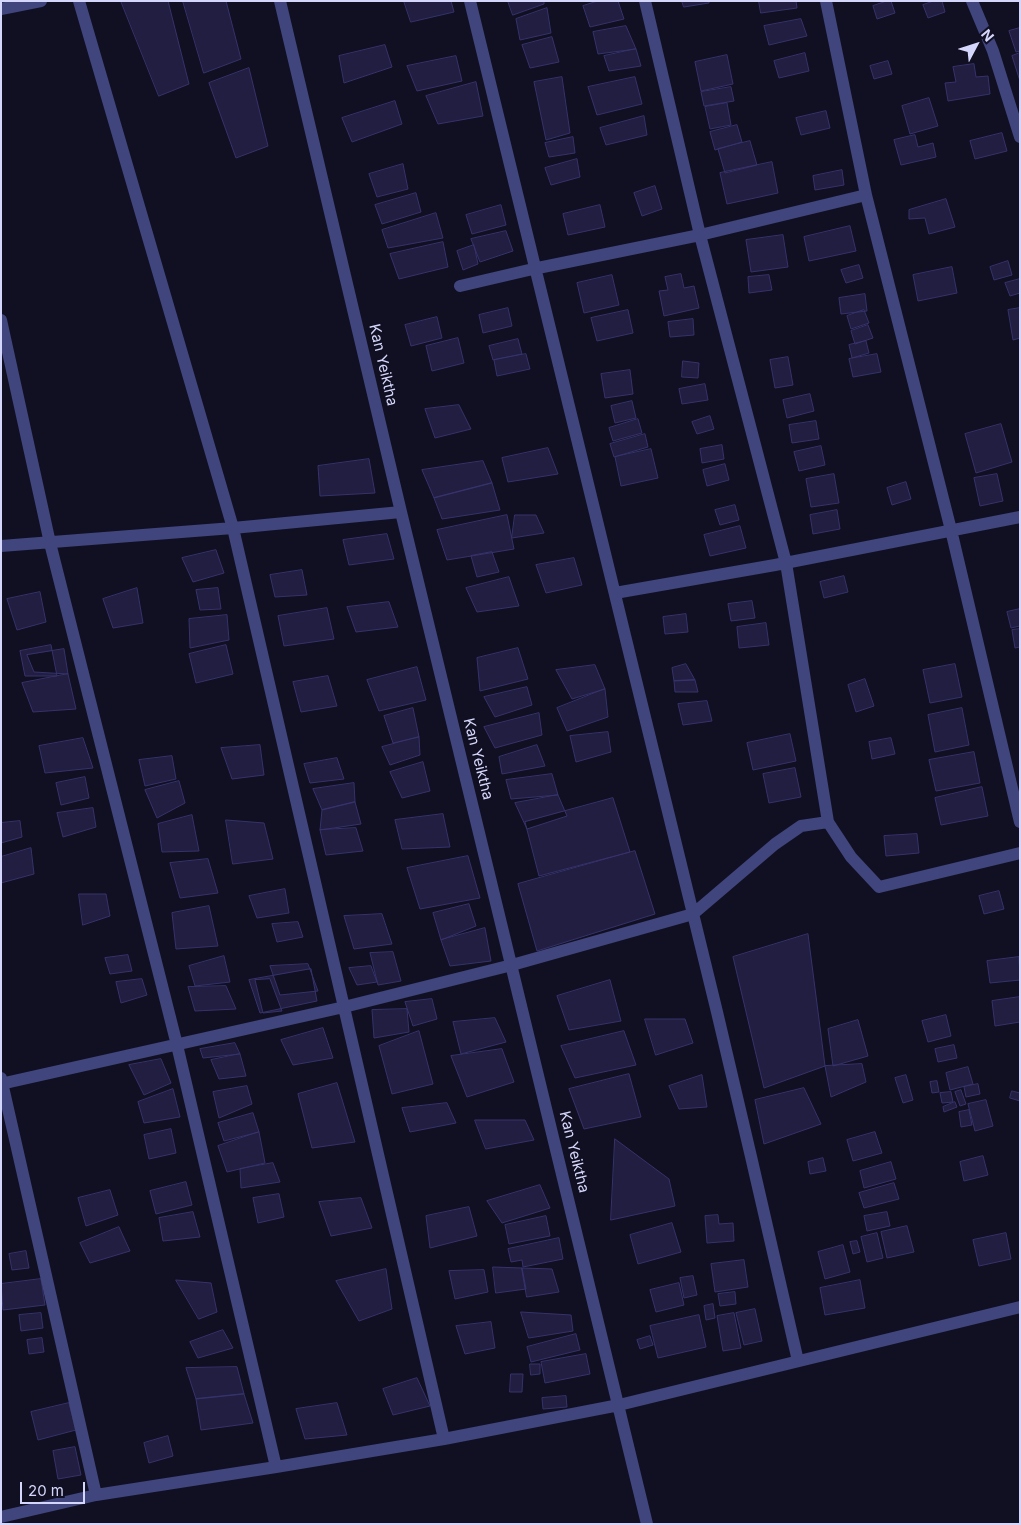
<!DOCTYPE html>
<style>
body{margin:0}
#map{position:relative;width:1021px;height:1525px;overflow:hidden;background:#111022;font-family:Inter,sans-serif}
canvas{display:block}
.frame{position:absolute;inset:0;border:2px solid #d5d6fb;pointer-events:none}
.north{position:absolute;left:951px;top:20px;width:50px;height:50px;-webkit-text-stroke:4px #111022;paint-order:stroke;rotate:50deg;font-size:14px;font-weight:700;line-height:20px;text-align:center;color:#d5d6fb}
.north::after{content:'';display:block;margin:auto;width:18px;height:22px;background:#d5d6fb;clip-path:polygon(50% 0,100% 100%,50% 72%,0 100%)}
.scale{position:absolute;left:20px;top:1482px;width:65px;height:22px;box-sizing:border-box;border:2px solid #d5d6fb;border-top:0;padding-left:6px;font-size:15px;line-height:18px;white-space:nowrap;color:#d5d6fb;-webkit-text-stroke:4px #111022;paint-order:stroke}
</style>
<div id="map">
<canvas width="1021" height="1525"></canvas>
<div class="frame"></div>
<div class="north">N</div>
<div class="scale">20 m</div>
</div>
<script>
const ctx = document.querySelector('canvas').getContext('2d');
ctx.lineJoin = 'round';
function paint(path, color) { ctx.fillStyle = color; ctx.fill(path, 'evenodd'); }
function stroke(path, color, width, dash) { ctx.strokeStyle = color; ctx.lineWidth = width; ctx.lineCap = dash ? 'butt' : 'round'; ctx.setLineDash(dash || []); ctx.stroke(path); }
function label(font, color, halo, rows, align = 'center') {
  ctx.font = font + ' Inter,sans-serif'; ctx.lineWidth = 4; ctx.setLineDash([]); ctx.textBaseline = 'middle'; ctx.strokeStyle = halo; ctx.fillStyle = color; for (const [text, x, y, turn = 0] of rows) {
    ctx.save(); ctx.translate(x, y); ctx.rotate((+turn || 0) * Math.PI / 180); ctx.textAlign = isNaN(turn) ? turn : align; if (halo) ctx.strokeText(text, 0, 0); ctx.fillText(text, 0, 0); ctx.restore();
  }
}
const building = new Path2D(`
 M121,1H168L189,84L159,96Z
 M183,1H226L241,59L204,73Z
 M404,1H451L454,12L411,22Z
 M508,1H544V4L513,15Z
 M598,1H618L624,19L590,27L583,6Z
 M682,1H709V3L684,7Z
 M759,1H796L797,8L761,13Z
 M887,1H891L895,13L877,19L873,6Z
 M934,1H942L945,12L928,18L923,5Z
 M547,8L551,33L520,40L516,19Z
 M801,19L807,36L769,45L764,26Z
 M626,26L636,49L598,54L593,32Z
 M1020,28V51L1016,52L1009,31Z
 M552,37L559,62L530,68L522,45Z
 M385,45L392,67L344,83L339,56Z
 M636,49L641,66L609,71L604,56Z
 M805,53L809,71L779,78L774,61Z
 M1020,53V81L1012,56Z
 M727,55L733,84L701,91L695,62Z
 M456,56L462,81L417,91L407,66Z
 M888,61L892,74L874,79L870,66Z
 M974,64L976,77L988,76L990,94L948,101L945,83L956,82L953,67Z
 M249,68L268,146L236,158L209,83Z
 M562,77L570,133L546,140L534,82Z
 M635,77L642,104L597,115L588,87Z
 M476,82L483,116L438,124L426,96Z
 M731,87L734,101L704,106L701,92Z
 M929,98L938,126L910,134L902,106Z
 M395,101L402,124L352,142L342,118Z
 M727,103L731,125L710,129L705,107Z
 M826,111L830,128L801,135L796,118Z
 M644,116L647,135L606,145L600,128Z
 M737,125L742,142L715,150L710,132Z
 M1002,133L1007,151L975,159L970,141Z
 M915,135L918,147L933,143L936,157L901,165L894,140Z
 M573,137L575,153L549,157L545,143Z
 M750,141L757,165L725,173L718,149Z
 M577,159L580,177L551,185L545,168Z
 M772,162L778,193L727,204L720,173Z
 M403,164L408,189L377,197L369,174Z
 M842,170L844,185L815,190L813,176Z
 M655,186L662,209L642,216L634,193Z
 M416,193L421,212L382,224L375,205Z
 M946,199L955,227L929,234L925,218L909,219V210Z
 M501,205L506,225L472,234L466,215Z
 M600,205L605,227L568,235L563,214Z
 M436,213L443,238L388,248L382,230Z
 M850,226L856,251L809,261L804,237Z
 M506,231L513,251L480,262L471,239Z
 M783,235L788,267L751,272L746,240Z
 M443,242L448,267L399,279L390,254Z
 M474,245L478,264L463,270L457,251Z
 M1008,261L1012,275L994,280L990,267Z
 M859,265L863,278L846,283L841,270Z
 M952,267L957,293L918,301L913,275Z
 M681,274L684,288L694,286L699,308L664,316L659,291L668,290L665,277Z
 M612,275L619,305L584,313L577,283Z
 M769,275L772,290L749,293L748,277Z
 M1020,279V293L1010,296L1005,283Z
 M865,294L867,311L841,314L839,298Z
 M508,308L512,326L483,333L479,315Z
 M1020,308V338L1013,340L1008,310Z
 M628,310L633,333L597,341L591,318Z
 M864,310L869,323L851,329L847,316Z
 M437,317L442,338L411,346L405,325Z
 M693,319L694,335L670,337L668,322Z
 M868,325L873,338L855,344L851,331Z
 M458,338L464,363L432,371L426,346Z
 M518,339L522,354L493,360L489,346Z
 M866,341L869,353L852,358L849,345Z
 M526,354L530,369L497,376L494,360Z
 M877,354L881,372L853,377L849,359Z
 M788,357L793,385L775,388L770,360Z
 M683,361L699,363L698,378L682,377Z
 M630,370L633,394L605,398L601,374Z
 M705,384L708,400L682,404L679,389Z
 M810,394L814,411L787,418L783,400Z
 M632,401L636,418L615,423L611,406Z
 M459,405L471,429L435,438L425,409Z
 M710,416L714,429L697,434L692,422Z
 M638,419L642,433L613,441L609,428Z
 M816,421L819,439L792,443L789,425Z
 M1001,424L1012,462L976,473L965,434Z
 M645,434L648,447L614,457L610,444Z
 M722,445L724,459L702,463L700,449Z
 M821,446L825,465L799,471L794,452Z
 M548,448L558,474L508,482L502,458Z
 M651,449L658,478L621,486L615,457Z
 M369,459L375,493L320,496L318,466Z
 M483,461L492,483L434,498L422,470Z
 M725,464L729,480L707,486L703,470Z
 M834,474L839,503L811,507L806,479Z
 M997,474L1003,501L980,506L974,478Z
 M906,482L911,499L892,505L887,488Z
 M492,483L500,510L442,519L434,498Z
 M735,505L739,520L720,525L715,510Z
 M837,510L840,529L813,534L810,515Z
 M507,515L514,549L447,560L437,530Z
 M515,515H536L544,533L512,538Z
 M740,526L746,548L710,556L704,535Z
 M387,534L394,559L349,565L343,540Z
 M216,550L224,573L193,582L182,558Z
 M492,552L499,572L477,577L471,556Z
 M574,558L582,585L546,593L536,565Z
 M302,570L307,595L275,597L270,575Z
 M844,576L848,592L824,598L820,582Z
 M509,577L519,606L477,612L466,588Z
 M137,588L143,623L113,628L103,599Z
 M218,588L221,609L200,610L196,590Z
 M40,592L46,622L17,630L7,599Z
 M752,601L755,618L731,621L728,604Z
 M389,602L398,627L356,632L347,607Z
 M327,608L334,639L284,646L278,616Z
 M1020,609V626L1011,628L1007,612Z
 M686,614L688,632L665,634L663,617Z
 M227,615L229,640L190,648L189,619Z
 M766,623L769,645L739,648L737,627Z
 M1020,629V647L1015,648L1012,630Z
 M51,645L57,676H25L20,651Z
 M226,645L233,674L196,683L189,654Z
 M518,648L528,679L480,691L477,658Z
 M64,649L68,674L34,672L27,655Z
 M686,664L695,680L674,681L672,668Z
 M955,664L962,697L930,703L923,670Z
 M595,665L605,689L572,699L556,670Z
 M417,667L426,700L379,711L367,680Z
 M68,674L76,709L33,712L22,683Z
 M328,676L337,706L301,712L293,682Z
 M865,679L874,706L856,712L848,685Z
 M695,680L698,692H675L674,681Z
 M527,687L532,705L495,717L484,697Z
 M605,689L608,717L567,731L557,708Z
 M707,701L712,721L683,725L678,704Z
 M413,708L419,737L393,743L384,716Z
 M962,708L969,745L935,752L928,715Z
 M539,713L542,735L495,748L484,727Z
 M608,732L611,752L576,762L570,736Z
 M790,734L796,761L753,770L747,743Z
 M419,737L420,755L390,765L382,747Z
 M83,738L93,768L45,773L39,746Z
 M891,738L895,754L872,759L869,742Z
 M260,745L264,775L232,779L221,748Z
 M537,745L545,766L502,774L499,757Z
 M974,752L980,783L936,791L929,760Z
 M172,756L176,779L145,786L139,760Z
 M337,758L344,779L310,783L304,764Z
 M423,762L430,791L402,798L390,772Z
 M795,768L801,797L769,803L763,774Z
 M552,774L558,795L511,799L506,780Z
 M85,777L89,798L61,805L56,783Z
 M179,781L185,803L157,818L145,790Z
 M354,783L355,802L322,810L313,789Z
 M982,787L988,816L941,825L935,798Z
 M558,795L567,816L527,829L515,803Z
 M613,798L630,852L539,876L525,822Z
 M355,802L361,824L320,830L322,810Z
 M93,808L96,827L63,837L57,813Z
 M443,814L450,847L402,849L395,820Z
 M192,815L199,851L162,852L158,824Z
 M226,820L264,823L273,859L233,864Z
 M20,821L22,837L1,843V823Z
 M356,828L363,851L326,855L320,830Z
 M917,834L919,853L886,856L884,836Z
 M31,848L34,874L1,883V857Z
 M635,851L655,914L537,951L518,884Z
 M468,856L480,898L420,909L407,868Z
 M208,859L218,893L180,898L170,863Z
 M285,889L289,913L257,918L249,896Z
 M999,891L1004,909L984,914L979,896Z
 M79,894H106L110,916L83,925Z
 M469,904L476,926L441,940L433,913Z
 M209,906L218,946L176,949L172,913Z
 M382,914L392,944L354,949L344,916Z
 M298,922L303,937L277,942L272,924Z
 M485,928L491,961L450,966L441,940Z
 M808,934L825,1066L764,1088L733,957Z
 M393,952L401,981L378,985L370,953Z
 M128,955L132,971L110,974L105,958Z
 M224,956L230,982L195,986L189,966Z
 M1019,957L1020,980L990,983L987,961Z
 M308,964L318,991L280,995L270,966Z
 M371,966L377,982L357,985L349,968Z
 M311,969L317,1001L260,1013L249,980Z
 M142,979L147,995L121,1003L116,982Z
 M270,979L282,1011L263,1013L255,980Z
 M610,980L621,1021L569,1030L557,996Z
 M226,986L236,1009L195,1011L188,987Z
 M1020,997V1022L995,1026L992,1001Z
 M432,999L437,1019L413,1026L405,1002Z
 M407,1009L409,1032L374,1038L372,1010Z
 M946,1015L951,1036L928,1042L922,1021Z
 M495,1018L506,1042L461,1054L453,1022Z
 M645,1019H685L693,1043L656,1055Z
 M858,1020L868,1056L833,1066L828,1029Z
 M323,1028L333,1058L293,1065L281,1040Z
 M419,1031L433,1084L392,1094L379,1046Z
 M624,1031L636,1065L575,1078L561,1046Z
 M235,1043L240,1054L203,1058L200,1049Z
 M954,1045L957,1058L938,1062L935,1049Z
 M502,1049L514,1082L467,1097L451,1056Z
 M240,1054L246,1076L219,1079L211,1060Z
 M161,1059L171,1083L144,1095L129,1065Z
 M862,1064L866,1082L831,1097L825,1066Z
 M968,1067L973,1084L950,1090L946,1073Z
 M629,1074L641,1117L584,1129L569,1089Z
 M702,1075L707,1107L679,1109L669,1086Z
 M906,1075L913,1100L903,1103L895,1078Z
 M937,1081L939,1092L932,1093L930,1082Z
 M337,1083L355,1142L312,1148L298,1094Z
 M978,1084L980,1094L966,1097L964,1087Z
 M247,1086L252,1104L219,1118L213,1092Z
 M804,1088L821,1124L764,1144L755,1100Z
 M173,1089L180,1117L144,1123L138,1102Z
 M961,1090L966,1104L960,1106L955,1092Z
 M1012,1091L1020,1093V1101L1010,1098Z
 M951,1092L953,1102L942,1103L940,1093Z
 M986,1100L993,1126L975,1131L968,1104Z
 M955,1102L957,1107L944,1112L943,1107Z
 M447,1103L456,1123L410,1132L402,1108Z
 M969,1110L972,1125L961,1127L959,1112Z
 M253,1113L259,1132L224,1141L218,1123Z
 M475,1120H525L534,1140L486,1149Z
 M171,1129L176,1153L149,1159L144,1135Z
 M259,1132L265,1163L227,1172L218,1146Z
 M875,1132L882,1153L853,1161L847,1140Z
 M615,1139L669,1179L675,1206L611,1220Z
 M983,1156L988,1175L964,1181L960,1162Z
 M823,1158L826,1171L810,1174L808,1162Z
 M891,1162L896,1179L864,1188L860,1171Z
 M273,1163L280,1182L241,1188L240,1169Z
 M186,1182L192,1205L156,1214L150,1191Z
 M894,1183L899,1199L864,1208L859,1193Z
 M540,1185L550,1208L502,1223L487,1201Z
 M110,1190L118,1215L86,1226L78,1198Z
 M279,1194L284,1217L258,1223L253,1198Z
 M361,1198L372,1228L331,1236L319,1202Z
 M469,1207L477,1236L430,1248L426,1216Z
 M193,1212L200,1237L163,1241L159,1218Z
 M887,1212L890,1226L867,1231L864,1216Z
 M718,1215L719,1224L733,1223L734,1241L707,1243L705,1216Z
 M546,1216L550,1236L509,1244L505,1225Z
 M672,1223L681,1252L638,1264L630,1235Z
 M907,1226L914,1252L887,1258L881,1232Z
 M119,1227L130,1251L90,1263L80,1243Z
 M877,1233L883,1258L867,1262L861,1237Z
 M1006,1233L1011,1259L979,1266L973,1240Z
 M559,1238L563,1259L523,1267L522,1260L511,1262L508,1249Z
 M857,1241L860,1252L853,1254L850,1242Z
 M843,1245L850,1272L825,1279L818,1252Z
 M26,1251L29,1268L12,1270L9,1254Z
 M744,1260L748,1287L715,1292L711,1264Z
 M493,1267L522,1268L526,1289L496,1293Z
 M522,1268L552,1269L559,1292L527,1297Z
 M386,1269L392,1309L359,1321L336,1281Z
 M484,1270L488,1292L455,1299L449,1271Z
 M693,1276L697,1295L684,1298L680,1278Z
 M41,1279L45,1305L3,1310L1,1284Z
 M176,1280L211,1283L217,1312L199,1319Z
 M860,1280L865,1308L825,1315L820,1288Z
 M679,1283L684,1305L656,1312L650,1290Z
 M735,1292L736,1304L720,1306L718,1294Z
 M713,1304L715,1318L706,1320L704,1306Z
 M755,1309L762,1341L744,1345L736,1313Z
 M521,1312L571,1315L573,1331L529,1338Z
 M41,1313L43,1328L21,1331L19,1315Z
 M734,1313L741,1348L723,1351L717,1316Z
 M699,1315L706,1347L658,1358L650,1326Z
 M491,1322L495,1348L465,1354L456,1326Z
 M223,1330L233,1348L198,1358L190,1342Z
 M576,1334L580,1350L531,1362L527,1347Z
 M650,1336L653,1345L640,1349L637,1340Z
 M42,1338L44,1352L29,1354L27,1340Z
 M586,1354L590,1374L545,1383L541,1362Z
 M530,1364H540V1374L531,1375Z
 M237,1367L244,1394L196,1399L186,1368Z
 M511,1374H523L522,1392H510Z
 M417,1378L430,1406L393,1415L383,1389Z
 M244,1394L253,1423L201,1430L196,1399Z
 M566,1396L567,1407L543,1409L542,1398Z
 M69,1403L76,1430L38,1440L31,1412Z
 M337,1403L347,1435L305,1439L296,1409Z
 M168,1436L173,1456L149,1463L144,1443Z
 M75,1447L81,1475L58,1479L53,1451Z`);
const minor = new Path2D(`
 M79,1L233,528L444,1439
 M280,1L401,512L647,1524
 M470,1C550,339 637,674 717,1012C745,1128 771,1245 798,1361
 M645,1L700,235L786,563L828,822L851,857L879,887L1020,853
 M826,1L866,195L951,530L1020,822
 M972,1L993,51L1020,137
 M1,9L41,1
 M460,286L533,269L700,235L866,195
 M1,320L50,543L177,1045L276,1467
 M1,546L233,528L401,512
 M615,593L775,565L1020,517
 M1,1078L96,1495
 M1,1084L344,1007L512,965L693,914L775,844L801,826L828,822
 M1,1517L96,1495L276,1467L444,1439L619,1405L1020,1307`);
const streetNames = [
 ["Kan Yeiktha",383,365,77],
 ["Kan Yeiktha",478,759,76],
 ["Kan Yeiktha",574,1152,76]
];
paint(building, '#211e42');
stroke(building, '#36326b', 1);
stroke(minor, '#40457d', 12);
label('15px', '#d5d6fb', '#111022', streetNames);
</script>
